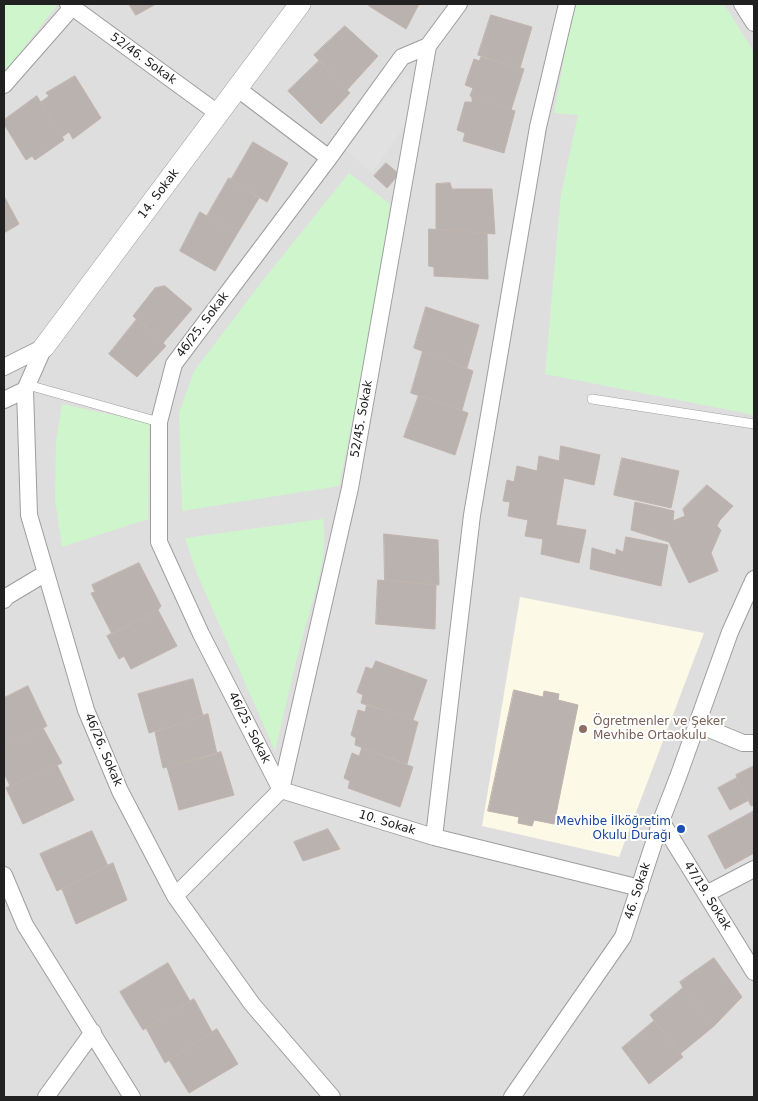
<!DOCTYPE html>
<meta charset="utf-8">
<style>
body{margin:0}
#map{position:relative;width:758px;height:1101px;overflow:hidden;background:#f1ede9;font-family:"DejaVu Sans",sans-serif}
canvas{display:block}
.frame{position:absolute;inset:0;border:5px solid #212121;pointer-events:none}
</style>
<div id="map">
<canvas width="758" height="1101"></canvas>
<div class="frame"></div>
</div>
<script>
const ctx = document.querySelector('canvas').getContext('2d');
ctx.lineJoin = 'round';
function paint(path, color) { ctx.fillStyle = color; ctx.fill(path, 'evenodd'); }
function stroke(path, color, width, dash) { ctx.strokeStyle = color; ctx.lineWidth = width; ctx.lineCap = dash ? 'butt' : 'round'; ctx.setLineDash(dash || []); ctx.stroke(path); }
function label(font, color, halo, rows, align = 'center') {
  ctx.font = font + ' "DejaVu Sans",sans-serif'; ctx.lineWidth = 4; ctx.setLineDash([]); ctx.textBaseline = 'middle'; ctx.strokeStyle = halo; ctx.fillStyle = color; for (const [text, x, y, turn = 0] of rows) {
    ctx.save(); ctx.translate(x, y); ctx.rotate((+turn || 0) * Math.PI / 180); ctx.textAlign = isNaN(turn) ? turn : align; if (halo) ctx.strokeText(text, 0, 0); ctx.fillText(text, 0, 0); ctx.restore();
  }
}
const residential = new Path2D(`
 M4,4H754V1097H4Z`);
const education = new Path2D(`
 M520,597L704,633L619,857L482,826Z`);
const park = new Path2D(`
 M4,4H58L4,73Z
 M574,4H724L754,52V415L545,374L561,194L578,115L554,113Z
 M349,173L390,204L377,297L339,486L182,511L179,413L194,371L264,279Z
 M62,404L149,423L148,519L62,547L55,500L56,442Z
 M323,519C329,560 312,600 302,639C292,676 284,714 275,751L197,574L185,538Z`);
const parking = new Path2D(`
 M404,75L412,80L404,127L372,173L345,150Z`);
const building = new Path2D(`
 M129,4H156L136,15Z
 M370,4H419L406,29L369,6Z
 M491,15L532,27L520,68L478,55Z
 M345,26L378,56L347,90L314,55Z
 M481,57L524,69L511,110L470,96L473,88L465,85L474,59L479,61Z
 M319,61L350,93L321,124L288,91Z
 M75,76L101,118L73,139L69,132L62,137L41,102L49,96L46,93Z
 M37,96L64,140L35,160L32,156L26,160L4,124V120Z
 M472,97L515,111L504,153L463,141L465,133L457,130L465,102H472Z
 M253,142L288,163L267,202L231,180Z
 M386,163L399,174L387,188L374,176Z
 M229,178L259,198L237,234L207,216Z
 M450,183L452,189H492L495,234L436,229V184Z
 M4,196L19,224L4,233Z
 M200,212L237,234L215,271L180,251Z
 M429,229L487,233L488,279L434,276V267L429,266Z
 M165,286L192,309L163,343L133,316L155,288Z
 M426,307L479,325L467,368L414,348Z
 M137,319L166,346L137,377L109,354Z
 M423,351L473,371L462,410L411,393Z
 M419,395L468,413L455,455L404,437Z
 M561,446L600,455L594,485L564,478L556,525L586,530L579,563L541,554L543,539L525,536L528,520L508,516L510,502L503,501L507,480L514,482L517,466L537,471L539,456L559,461Z
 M622,458L679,471L671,508L614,495Z
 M707,485L733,506L720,520L717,526L721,530L711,553L718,571L689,583L669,542L631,530L635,502L674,511L673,521L685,516L683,509Z
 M384,534L438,540L439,585L385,580Z
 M626,537L668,545L661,586L590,569L592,548L616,555V549L623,552Z
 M139,563L161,606L158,610L112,634L91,593L95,592L92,585Z
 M378,580L436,585L435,629L376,624Z
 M158,610L177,646L131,669L124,656L119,659L107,636Z
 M376,661L427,680L413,720L361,703L363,695L357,692L366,667L372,669Z
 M193,679L203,716L149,733L138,694Z
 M28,686L47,726L4,747V698Z
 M514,690L543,697L544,691L559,694L558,700L578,705L554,824L534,820L532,826L518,823L519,817L488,811Z
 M367,704L418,722L407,764L355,745L356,738L351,735L358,710L365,712Z
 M208,714L217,754L163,768L155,732Z
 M43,728L62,763L10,786L4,773V747Z
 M362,748L413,767L400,807L348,788L350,781L344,778L352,753L359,756Z
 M221,752L234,795L179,810L167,767Z
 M57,765L74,800L23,824L6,788Z
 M754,766V805L751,806L736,775Z
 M737,778L749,800L730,810L718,788Z
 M754,811V853L725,869L708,836Z
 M328,829L340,849L303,861L294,842Z
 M92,831L108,866L57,891L40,854Z
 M113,863L127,900L76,924L62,889Z
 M714,958L742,997L714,1026L683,988L680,982Z
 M168,963L190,1001L143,1030L120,992Z
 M683,988L714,1026L680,1054L650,1015Z
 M194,999L212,1032L165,1063L146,1028Z
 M654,1021L683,1057L649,1084L622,1048Z
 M217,1029L238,1064L189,1093L169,1060Z`);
const service = new Path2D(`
 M28,385L159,422
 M592,399L754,424`);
const minor = new Path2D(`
 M68,4L219,114
 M742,4L754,23
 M4,85L75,4
 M238,89L329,158
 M44,347L25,390L29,515L86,710L120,791L175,896L252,1004L332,1097
 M4,367L44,347
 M4,400L25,390
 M4,600L6,597L46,573
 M697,724L743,743H754
 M281,790L201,634L159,542V422L174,364L329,158L402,57L428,46L459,4
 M281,790L350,488L428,46
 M281,790L434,837L640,888
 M661,821L754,972
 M434,837L472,515L538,127L567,4
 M4,875L25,925L132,1097
 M706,894L754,869
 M175,896L281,790
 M46,1097L93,1032
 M512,1097L623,937L661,821L678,777L730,632L754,579`);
const tertiary = new Path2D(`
 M44,347L300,4`);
const markers = [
 [583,729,5,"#8d6e63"],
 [681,829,5,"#1a4fb4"]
];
const streetNames = [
 ["52/46. Sokak",143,59,36],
 ["14. Sokak",159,194,-53],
 ["46/25. Sokak",203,325,-53],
 ["52/45. Sokak",362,419,-80],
 ["46/25. Sokak",249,728,63],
 ["46/26. Sokak",103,750,67],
 ["10. Sokak",387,823,17],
 ["46. Sokak",638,891,-72],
 ["47/19. Sokak",707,896,58]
];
const educationNames = [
 ["Ögretmenler ve Şeker",593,722],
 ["Mevhibe Ortaokulu",593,736]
];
const transitNames = [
 ["Mevhibe İlköğretim",671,822],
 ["Okulu Durağı",671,836]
];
paint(residential, '#dfdede');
paint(education, '#fcf9e6');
paint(park, '#cef5cc');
paint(parking, '#e1e1e1');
paint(building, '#bab2af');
stroke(building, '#c1b3ad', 1);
stroke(service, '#9e9e9e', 10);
stroke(minor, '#9e9e9e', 18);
stroke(tertiary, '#9e9e9e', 22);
stroke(service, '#fff', 9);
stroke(minor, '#fff', 16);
stroke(tertiary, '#fff', 21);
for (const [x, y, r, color] of markers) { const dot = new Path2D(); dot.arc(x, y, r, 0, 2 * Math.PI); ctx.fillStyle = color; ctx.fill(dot); stroke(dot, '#fff', 2); }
label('12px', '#212121', '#fff', streetNames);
label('12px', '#785e54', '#fff', educationNames, 'left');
label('12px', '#164399', '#fff', transitNames, 'right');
</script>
